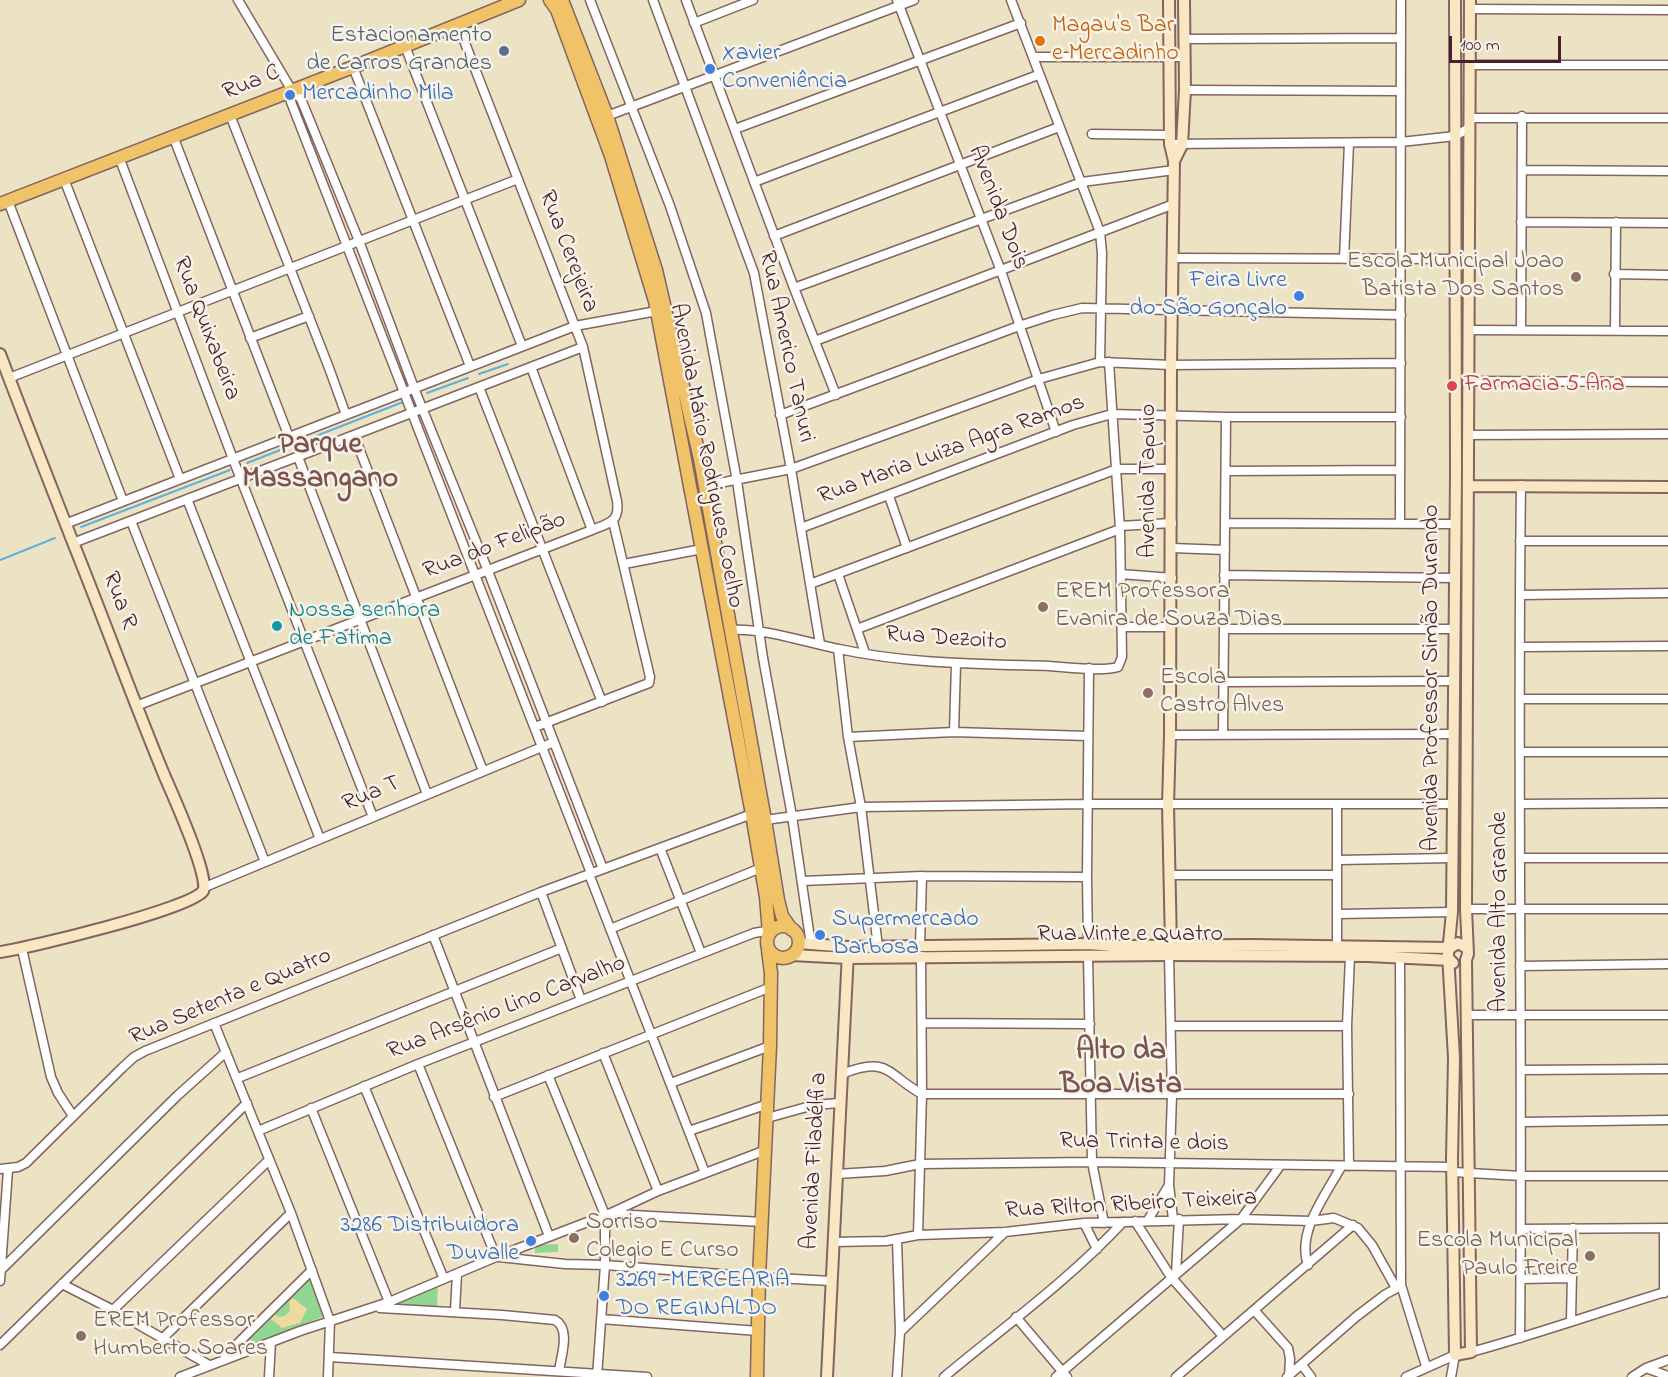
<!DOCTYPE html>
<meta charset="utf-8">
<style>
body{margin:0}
#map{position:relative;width:1668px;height:1377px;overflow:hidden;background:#ece3c4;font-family:"Indie Flower",sans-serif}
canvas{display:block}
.scale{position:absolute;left:1449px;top:36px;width:112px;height:27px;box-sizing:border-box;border:3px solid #4a1f2b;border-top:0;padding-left:8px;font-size:18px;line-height:21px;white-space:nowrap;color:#4a1f2b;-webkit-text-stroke:4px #f7f3e8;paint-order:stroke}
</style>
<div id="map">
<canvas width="1668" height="1377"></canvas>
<div class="scale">100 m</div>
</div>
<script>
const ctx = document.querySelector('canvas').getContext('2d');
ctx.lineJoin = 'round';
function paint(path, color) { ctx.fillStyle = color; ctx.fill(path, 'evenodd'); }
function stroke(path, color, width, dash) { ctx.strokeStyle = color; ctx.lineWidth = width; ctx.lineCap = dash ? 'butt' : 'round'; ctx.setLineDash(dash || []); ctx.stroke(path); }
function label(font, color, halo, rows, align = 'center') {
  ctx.font = font + ' "Indie Flower",sans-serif'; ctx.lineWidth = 5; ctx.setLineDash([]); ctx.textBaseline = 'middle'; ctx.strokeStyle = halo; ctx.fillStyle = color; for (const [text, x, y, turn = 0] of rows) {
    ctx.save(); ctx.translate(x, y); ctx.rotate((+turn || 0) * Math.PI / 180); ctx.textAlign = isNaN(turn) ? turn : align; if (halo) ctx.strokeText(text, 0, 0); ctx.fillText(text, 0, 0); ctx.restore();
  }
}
const green = new Path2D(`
 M558,1244V1252L535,1253V1245Z
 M307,1280H310L323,1314L322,1317L239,1351L237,1350Z
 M438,1284L437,1308L388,1306Z`);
const sand = new Path2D(`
 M293,1298L307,1309L300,1323L282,1328L271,1319L275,1315C281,1319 287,1316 290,1310L289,1302Z`);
const stream = new Path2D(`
 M479,374L508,364
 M427,393L468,378
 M247,463L403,402
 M81,527L230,470
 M0,560L55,538`);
const street = new Path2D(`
 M238,0L291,89L301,99L359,241L414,388L488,571L603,869
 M590,0L670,206L706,313L737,481L763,658L792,816L811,945
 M653,0L754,273L791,469L820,644
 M686,0L794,288L836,395
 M897,0L1001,271L1056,432
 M1011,0L1100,232L1102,253L1100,362
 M1470,9L1668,10
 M694,23L753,0
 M1185,39L1401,38
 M405,46L522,346
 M1033,57H1185
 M1469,65H1668
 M353,67L470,366
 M292,90L291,102L591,873
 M1185,90L1401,91
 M230,115L329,368L346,415
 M607,116L914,0
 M1469,118H1668
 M735,129L1021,23
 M1092,134L1170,135
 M173,136L289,437
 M1170,144L1401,142L1455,136L1469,128
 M119,157L233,459L373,817
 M1522,170L1668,171
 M64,179L180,479
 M754,182L1038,75
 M8,201L123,501
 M1521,222L1668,223
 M774,236L1059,127
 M1173,258L1455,259
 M1344,259L1349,143
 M1614,274L1668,275
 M794,288L1082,182L1174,170
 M1468,330L1668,331
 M1521,330L1522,116
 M1615,330L1616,222
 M250,338L309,316
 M815,341L1174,204
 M531,367L592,530
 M9,378L518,179
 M1468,381L1668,382
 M479,387L602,702
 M780,415L1019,326L1053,315L1082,308L1401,315
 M354,435L483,771
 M1468,435L1668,434
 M298,457L427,794
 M1226,471L1400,470
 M704,486L791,469L1039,379L1100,362L1171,365L1401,363
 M889,496L907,548
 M187,499L320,839
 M131,521L265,862
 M1225,523L1454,524
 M65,524L575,326L657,311
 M1400,524L1401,0
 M1120,526L1172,523
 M801,528L1073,425L1112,414L1226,417H1401
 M1520,541H1668
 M73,543L583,347
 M1172,548L1225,550
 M624,564L702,549
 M838,574L865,653
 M1121,574L1172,578
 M1224,575L1454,578
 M810,584L1117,469H1171
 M1520,595L1668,593
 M1122,627H1171
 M857,629L1120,529
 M1225,629H1455
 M730,630C762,627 807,643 839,649C908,664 979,664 1049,666C1067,667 1102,672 1118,667L1122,657L1120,529L1109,362
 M1520,647L1668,646
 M838,649L848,737L861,807L878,947
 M1224,682L1454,681
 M1520,699H1668
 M136,706L592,530C609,523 620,522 617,501L583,347L458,25
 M535,727L649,683L650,677L613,521
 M954,732L956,664
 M1223,734L1226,417
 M1170,735L1453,734
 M848,737L954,732L1088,736
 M1521,752H1668
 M1337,804V946
 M1521,804L1668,803
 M765,820L861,807L1088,804H1452
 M660,848L701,953
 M1521,858H1668
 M1338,860L1452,858
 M589,874L705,1173
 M1170,875H1337
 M802,881L922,876L1087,877
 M205,887L554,742
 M541,892L581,1000
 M1466,909H1668
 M1338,914L1452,912
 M610,929L761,868
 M433,935L549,1236
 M1088,944L1087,877L1089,668
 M920,946L922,876
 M22,949L51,1077L58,1093L73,1116
 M1088,956L1092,1162L1104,1223
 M1400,958L1401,1285L1426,1366
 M1520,966L1668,964
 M1467,1015H1668
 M214,1023L291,1213L330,1321L328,1377
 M922,1023L1090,1024
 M1171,1026H1347
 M603,1053L658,1191
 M418,1064L496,1257
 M1521,1070L1668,1069
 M842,1074C889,1055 887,1075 922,1094H1349
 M548,1075L605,1215V1265L597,1377
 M238,1078L562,948
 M671,1083L770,1046
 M364,1086L444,1279
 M494,1097L771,987
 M311,1108L389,1302
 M767,1118L814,1105L839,1103
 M1522,1122L1668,1120
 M258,1131L418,1064L754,933L772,930
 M689,1131L768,1104
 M1349,1166L1347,1026L1350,956
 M0,1169L18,1167L26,1163L122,1068L134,1057L145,1051L541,892L752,814
 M1453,1172L1521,1176H1668
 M837,1174L885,1171L920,1164L1092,1162L1453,1167
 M1169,1185L1173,1219
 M613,1214L763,1222
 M1148,1220L1169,1185L1172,1095L1169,955
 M1135,1221L1171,1277L1223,1336
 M1084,1223L1097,1249
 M1664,1228V1293
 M1521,1229L1668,1228
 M918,1235L922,1094L921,956
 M897,1240L900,1332L897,1377
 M833,1242L886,1241L918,1235L1005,1232L1084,1223L1241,1219L1311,1221L1334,1218L1358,1228L1372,1245L1396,1288
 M499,1257L565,1264L605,1265L759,1277L831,1281
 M1308,1265C1296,1233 1326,1194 1341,1167
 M1,1270L177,1096L226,1052
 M1176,1273L1179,1219
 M1521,1279L1572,1278
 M0,1281L8,1170
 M62,1284L113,1310L209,1365
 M380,1308L502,1315L555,1320C571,1329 561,1356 559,1371
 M113,1310L269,1160
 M1254,1310L1288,1348L1290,1359L1289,1376
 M455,1311L457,1274
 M1016,1317L1067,1377
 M601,1319L758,1331
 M1571,1320L1573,1228
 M900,1332L1005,1232
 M1520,1338C1523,1054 1517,769 1521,485
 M162,1339L291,1213
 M0,1345L247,1103
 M1471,1352C1537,1334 1602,1311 1668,1291
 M225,1356L312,1270
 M330,1357L647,1377
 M1302,1365L1311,1377
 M1646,1368L1668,1376
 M180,1377L300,1331L389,1302L496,1257L611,1213L658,1191L766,1150
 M269,1377L271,1342
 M944,1377C1005,1326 1069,1280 1123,1222
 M1056,1377L1241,1219L1280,1166
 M1176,1377L1353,1225
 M1287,1377L1357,1316L1386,1294L1401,1286
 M1406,1377L1455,1355
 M1451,1377L1455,1355
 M1632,1377L1646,1368L1668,1360`);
const secondary = new Path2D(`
 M1169,0L1170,144L1174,161L1171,365L1170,735L1168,805L1171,946
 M1455,0L1456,473L1452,912L1448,954L1454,1058L1452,1159L1455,1355L1471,1352L1466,960L1468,954L1466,909L1470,0
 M1174,161L1182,145L1185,90L1184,0
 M0,354C24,418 49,481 74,545C105,622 133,700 165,777C172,793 211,880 203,891C191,909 28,948 0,952
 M1469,486L1668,487
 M799,943L848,947L1088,944L1115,946L1252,945L1450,948L1458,943L1467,948
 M792,955L848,958L1169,955L1368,956L1450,960L1453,963
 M827,1377L848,952`);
const primary = new Path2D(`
 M550,0L557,10L611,156L655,301L752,814L766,897L769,933
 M562,0L607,116L656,270L700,459L765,820L778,900L782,916L792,930
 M0,204L353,67L519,0
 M767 942a16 16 0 1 1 32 0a16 16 0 1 1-32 0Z
 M757,1377L759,1277L770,1046L771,973L768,950`);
const markers = [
 [1040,41,6,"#e8710a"],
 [504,51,6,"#5c6f8a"],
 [710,69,6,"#3f7fe0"],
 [290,95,6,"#3f7fe0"],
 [1576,277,6,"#8d6e63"],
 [1299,296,6,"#3f7fe0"],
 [1452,386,6,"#e0444e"],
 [1043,607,6,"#8d6e63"],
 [277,626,6,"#0f9aa8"],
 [1148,693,6,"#8d6e63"],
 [820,935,6,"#3f7fe0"],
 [574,1238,6,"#8d6e63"],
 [531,1241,6,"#3f7fe0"],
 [1590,1256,6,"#8d6e63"],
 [604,1296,6,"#3f7fe0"],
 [81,1336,6,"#8d6e63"]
];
const foodNames = [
 ["Magau's Bar",1052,27],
 ["e Mercadinho",1052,55]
];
const serviceNames = [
 ["Estacionamento",492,37],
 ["de Carros Grandes",492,65]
];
const shopNames = [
 ["Xavier",722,55],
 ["Conveniência",722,83],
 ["Mercadinho Mila",302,95],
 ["Feira Livre",1287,282,"right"],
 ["do São Gonçalo",1287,310,"right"],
 ["Supermercado",832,921],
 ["Barbosa",832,949],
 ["3286 Distribuidora",519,1227,"right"],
 ["Duvalle",519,1255,"right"],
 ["3269 -MERCEARIA",616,1282],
 ["DO REGINALDO",616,1310]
];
const streetNames = [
 ["Rua C",252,84,-22],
 ["Avenida Dois",997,208,69],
 ["Rua Cerejeira",567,252,69],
 ["Rua Quixabeira",205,329,69],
 ["Rua Americo Tanuri",785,347,78],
 ["Rua Maria Luiza Agra Ramos",952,451,-20],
 ["Avenida Mário Rodrigues Coelho",705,456,79],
 ["Avenida Tapuio",1150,481,-90],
 ["Rua do Felipão",495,547,-21],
 ["Rua R",118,601,69],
 ["Rua Dezoito",946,640,4],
 ["Avenida Professor Simão Durando",1433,678,-90],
 ["Rua T",372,795,-23],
 ["Avenida Alto Grande",1501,912,-90],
 ["Rua Vinte e Quatro",1130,936],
 ["Rua Setenta e Quatro",231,998,-23],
 ["Rua Arsênio Lino Carvalho",507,1009,-21],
 ["Rua Trinta e dois",1144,1144,1],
 ["Avenida Filadélfia",816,1161,-87],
 ["Rua Rilton Ribeiro Teixeira",1131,1206,-3]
];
const educationNames = [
 ["Escola Municipal Joao",1564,263,"right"],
 ["Batista Dos Santos",1564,291,"right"],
 ["EREM Professora",1055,593],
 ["Evanira de Souza Dias",1055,621],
 ["Escola",1160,679],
 ["Castro Alves",1160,707],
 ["Sorriso",586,1224],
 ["Colegio E Curso",586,1252],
 ["Escola Municipal",1578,1242,"right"],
 ["Paulo Freire",1578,1270,"right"],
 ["EREM Professor",93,1322],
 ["Humberto Soares",93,1350]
];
const healthNames = [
 ["Farmacia 5 Ana",1464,386]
];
const cultureNames = [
 ["Nossa senhora",289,612],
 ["de Fatima",289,640]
];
const districtNames = [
 ["Parque",320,447],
 ["Massangano",320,481],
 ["Alto da",1121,1053],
 ["Boa Vista",1121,1087]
];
paint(green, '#90d792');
paint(sand, '#eeda9e');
stroke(stream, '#62afdb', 2);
stroke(street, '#836461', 11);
stroke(secondary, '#836461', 14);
stroke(primary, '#836461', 15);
stroke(street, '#fff', 8);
stroke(secondary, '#f9e7c3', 10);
stroke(primary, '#f1c369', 12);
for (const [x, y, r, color] of markers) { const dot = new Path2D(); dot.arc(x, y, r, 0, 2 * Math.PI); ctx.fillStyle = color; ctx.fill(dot); stroke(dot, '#f7f3e8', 2); }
label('24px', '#c56008', '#f7f3e8', foodNames, 'left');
label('24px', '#4e5e75', '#f7f3e8', serviceNames, 'right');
label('24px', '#366cbe', '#f7f3e8', shopNames, 'left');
label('24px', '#4a1f2b', '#f7f3e8', streetNames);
label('24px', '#785e54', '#f7f3e8', educationNames, 'left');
label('24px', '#be3a42', '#f7f3e8', healthNames, 'left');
label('24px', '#0d838f', '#f7f3e8', cultureNames, 'left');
label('bold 30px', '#7d5350', '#f7f3e8', districtNames);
</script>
